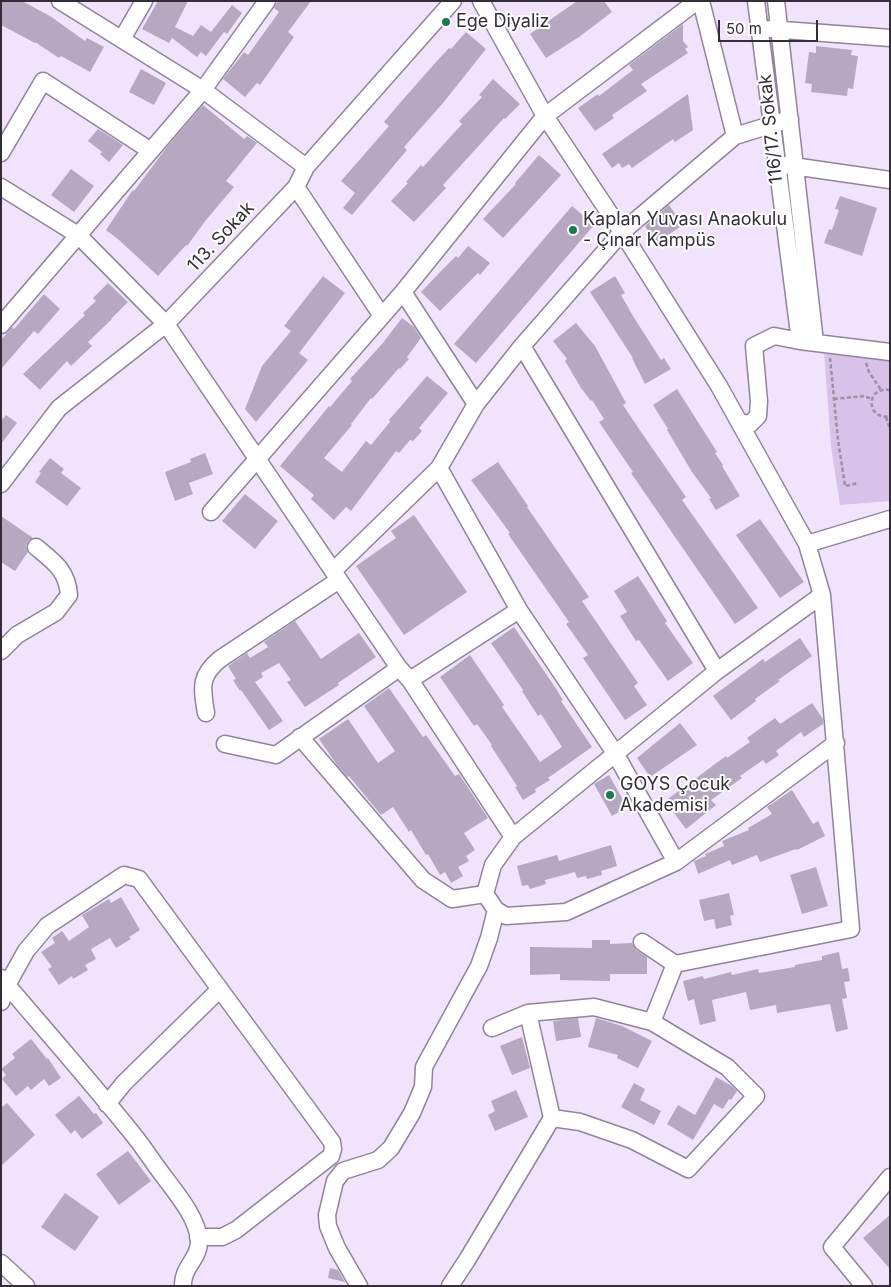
<!DOCTYPE html>
<meta charset="utf-8">
<style>
body{margin:0}
#map{position:relative;width:891px;height:1287px;overflow:hidden;background:#f1e3fc;font-family:Inter,sans-serif}
canvas{display:block}
.frame{position:absolute;inset:0;border:2px solid #322d37;pointer-events:none}
.scale{position:absolute;left:718px;top:20px;width:100px;height:22px;box-sizing:border-box;border:2px solid #322d37;border-top:0;padding-left:6px;font-size:15px;line-height:18px;white-space:nowrap;color:#322d37;-webkit-text-stroke:4px #fff;paint-order:stroke}
</style>
<div id="map">
<canvas width="891" height="1287"></canvas>
<div class="frame"></div>
<div class="scale">50 m</div>
</div>
<script>
const ctx = document.querySelector('canvas').getContext('2d');
ctx.lineJoin = 'round';
function paint(path, color) { ctx.fillStyle = color; ctx.fill(path, 'evenodd'); }
function stroke(path, color, width, dash) { ctx.strokeStyle = color; ctx.lineWidth = width; ctx.lineCap = dash ? 'butt' : 'round'; ctx.setLineDash(dash || []); ctx.stroke(path); }
function label(font, color, halo, rows, align = 'center') {
  ctx.font = font + ' Inter,sans-serif'; ctx.lineWidth = 4; ctx.setLineDash([]); ctx.textBaseline = 'middle'; ctx.strokeStyle = halo; ctx.fillStyle = color; for (const [text, x, y, turn = 0] of rows) {
    ctx.save(); ctx.translate(x, y); ctx.rotate((+turn || 0) * Math.PI / 180); ctx.textAlign = isNaN(turn) ? turn : align; if (halo) ctx.strokeText(text, 0, 0); ctx.fillText(text, 0, 0); ctx.restore();
  }
}
const green = new Path2D(`
 M824,351L890,357V501L840,505L831,446Z`);
const building = new Path2D(`
 M1,1H22L50,16L85,41L87,38L104,47L90,72L61,56L59,58L35,42V43L1,25Z
 M158,1H188L175,27L193,36L201,25L211,32L232,5L242,13L227,34L224,32L206,56L201,52L197,57L172,38L169,43L142,29Z
 M278,1H311L288,32L294,37L260,85L257,83L245,97L223,79L244,52L248,55L279,12L274,8Z
 M577,1H604L612,12L579,37L546,58L530,34Z
 M683,24V41L688,47L685,49L688,53L641,84L647,91L612,115L614,118L595,131L578,108L598,94L599,96L633,70L629,65Z
 M466,32L486,49L443,103L404,147L407,150L352,215L343,208L355,193L341,181L389,126L384,122L399,104L436,62L449,48L451,49Z
 M816,46L852,50L851,55L858,56L853,89L848,88L847,96L811,92L812,84L805,83L809,52L816,53Z
 M141,69L166,83L154,105L129,92Z
 M493,79L520,104L505,119L504,118L443,185L446,188L414,222L391,201L408,183L406,182L421,165L423,167L462,124L459,121L482,97L479,95Z
 M688,94L693,130L675,142L673,139L632,168L629,164L622,168L619,163L612,168L602,154Z
 M203,105L244,139L247,136L257,143L226,181L234,187L206,220L187,246L186,245L158,276L119,240L106,230L130,194L133,190L134,191L167,147Z
 M98,129L123,145L109,162L100,154L102,152L88,141Z
 M539,155L561,175L503,238L483,219L516,184L515,183Z
 M71,169L94,186L74,212L51,195Z
 M840,196L877,208L862,256L824,243L829,229L832,230L839,210L835,209Z
 M669,205L683,225L656,243L645,226Z
 M572,206L594,225L476,363L454,344Z
 M468,246L490,263L480,275L478,273L440,311L421,292L444,268L456,256L458,258Z
 M323,276L345,293L299,353L308,360L256,422L245,409L262,366L291,331L284,326Z
 M615,276L625,293L621,295L633,316L661,360L664,358L671,369L645,384L632,358H633L590,292Z
 M108,283L128,302L111,319H112L88,342L92,346L71,366L67,361L40,390L23,374L85,315L83,313L96,301L93,298Z
 M44,294L60,309L38,334L34,331L1,369V340L12,327L14,329Z
 M402,318L414,327L421,338L407,357L409,359L400,369L399,368L372,399L371,398L351,424L352,425L324,458L342,472L366,441L371,445L390,422L389,420L427,376L448,393L419,428L422,431L413,441L410,440L399,453L396,451L351,511L346,507L334,520L311,499L314,495L280,466L329,406L330,407L352,381L350,379L382,344Z
 M576,323L595,346L626,403L623,405L637,426L686,497L682,500L758,608L735,624L631,473L633,472L599,422L604,419L592,400L591,401L581,388L565,361L567,359L553,341Z
 M677,389L717,452L715,453L723,465L722,466L740,496L716,510L709,499L711,498L692,472L667,430L668,429L653,405Z
 M6,415L17,423L1,444V421Z
 M205,453L213,474L189,483L193,494L175,501L165,472L191,462L190,459Z
 M50,458L64,469L61,473L81,488L67,506L35,482L41,473L39,472Z
 M498,462L528,506L527,507L589,597L582,601L638,683L634,686L647,705L625,720L583,658L588,655L566,624L569,622L508,534L510,533L471,480Z
 M245,494L278,521L255,549L222,521Z
 M414,515L467,592L404,635L356,566L396,538L391,531Z
 M1,516L33,538L28,541L26,546L28,552L15,571L1,562Z
 M760,519L804,582L780,598L736,535Z
 M638,576L667,621L665,623L693,663L668,681L639,640L636,641L620,616L627,612L614,591Z
 M295,621L321,659L359,633L376,657L338,683L339,685L305,707L287,682L291,680L279,663L261,673L263,677L255,682L283,721L269,730L241,690L240,691L233,680L236,679L228,666L247,653L250,658L268,647L264,642Z
 M514,627L555,687L563,700L561,701L592,747L548,778L550,780L535,789L536,792L523,800L515,787L517,786L491,746L492,745L477,724L474,726L440,677L470,655L504,705L502,707L540,762L562,747L541,714L538,716L522,691L523,690L491,643Z
 M800,638L812,656L778,680L780,681L755,699L756,701L731,720L713,696L763,659L765,662Z
 M389,688L423,737L426,735L455,776L459,774L488,818L464,833L475,850L466,856L469,861L458,867L463,876L451,883L445,872L440,875L428,854L426,855L411,830L409,832L393,807L381,815L349,776L347,777L337,765L319,739L348,719L378,763L395,751L364,706Z
 M812,703L823,719V724L804,737L801,732L776,751L779,755L766,764L763,760L740,776L742,778L711,800L716,805L686,829L665,801L726,756L727,758L750,742L747,738L775,718L780,724Z
 M680,723L697,745L650,777L637,758Z
 M609,775L627,807L612,816L594,784Z
 M792,790L813,824L818,821L825,836L797,850L796,849L760,862L757,855L732,865L730,860L698,874L694,861L706,856L705,854L724,846L722,841L749,830L748,828L772,814L767,807Z
 M611,845L617,866L601,871L602,875L587,879L586,876L577,878L575,872L545,880L546,884L530,889L528,885L522,886L517,866L557,855L559,861Z
 M816,867L828,906L802,914L790,875Z
 M729,893L734,915L730,916L732,925L716,929L714,919L704,921L699,900Z
 M121,897L140,930L129,937L131,939L116,948L110,938L91,949L96,959L85,965L88,970L73,979L72,976L59,985L48,969L52,967L41,952L55,943L52,938L62,931L69,941L89,927L82,915L109,899L111,903Z
 M592,940H610V944L632,943L636,950L647,957V974H610V981L560,980V974L530,975V947L592,948Z
 M839,952L842,969L848,968L850,981L844,982L847,998L842,999L848,1029L836,1032L830,1004L777,1013L776,1005L750,1010L746,992L712,1000L716,1021L700,1025L694,999L688,1001L683,981L703,976L704,979L731,972L732,975L758,969L759,973L795,967V965L822,960V956Z
 M578,1018L581,1037L556,1041L553,1021Z
 M596,1018L622,1026L652,1041L638,1068L617,1058L618,1055L588,1047Z
 M522,1037L530,1068L512,1075L500,1046Z
 M31,1039L47,1059L48,1058L61,1078L49,1086L44,1079L31,1090L28,1086L16,1096L2,1079L6,1075L1,1069L15,1058L12,1054Z
 M716,1077L732,1086L737,1091L731,1100L729,1099L723,1109L714,1104L693,1140L667,1124L678,1105L695,1115Z
 M634,1083L645,1089L640,1100L661,1111L654,1125L621,1107Z
 M516,1090L528,1117L495,1131L488,1115L495,1111L491,1101Z
 M79,1096L94,1114L96,1113L103,1123L82,1139L75,1130L71,1134L55,1115Z
 M7,1103L35,1135L1,1166V1108Z
 M128,1151L151,1181L119,1205L96,1174Z
 M65,1193L99,1217L75,1251L41,1227Z
 M890,1215V1269L863,1238Z
 M330,1268L338,1270L345,1282L328,1278Z`);
const path = new Path2D(`
 M830,358L838,440L845,486L859,483
 M866,363L869,372L881,390
 M890,390C865,386 866,421 890,416
 M834,399L864,396L872,399
 M886,417L890,429`);
const minor = new Path2D(`
 M60,1L203,90L306,167
 M481,1L545,116L622,232L719,386L807,544L822,595L851,929L675,964L642,942
 M701,1L735,136
 M756,1L800,341
 M776,1L815,342
 M770,29L890,38
 M122,39L144,1
 M1,153L43,81L151,151
 M786,165L890,180
 M1,187L78,235L166,324L333,571
 M296,187L382,316
 M403,292L476,404
 M1,325L203,90L267,1
 M522,346L717,671
 M739,422L750,424L758,416L759,401L754,346L774,336L800,341L890,352
 M439,468L519,610L615,753L676,862
 M1,484L59,408L166,324L296,187L306,167L453,1
 M211,512L403,292L545,116L697,1
 M807,544L890,519
 M822,595L717,671L513,837L493,865L485,894L496,910L506,916L566,912L676,862L836,743
 M1,651L17,635L56,612L69,595C67,570 54,562 36,547
 M410,680L519,610
 M206,713C202,688 199,676 220,659L339,580
 M300,737L423,880L452,899L485,894
 M225,744L276,755L399,668
 M513,837L410,680L399,668L333,571L439,468L476,404L522,346L622,232L735,136L790,119
 M1,978C46,1031 92,1083 136,1138C146,1151 155,1165 165,1178C177,1194 198,1219 199,1241C200,1258 182,1267 183,1286
 M1,1002L7,985L26,951L47,926L124,875L139,879L332,1142L333,1149L331,1156L236,1230L222,1237H198
 M594,1007L652,1022L727,1067L756,1096L688,1169L632,1140L580,1122L552,1118L528,1013Z
 M652,1022L675,964
 M492,1028L528,1013
 M107,1104L124,1083L220,989
 M1,1263L26,1286
 M359,1286L337,1248L328,1226L327,1215L335,1181L343,1171L378,1160L391,1148L412,1113L423,1087L424,1067L479,966L489,938L496,910
 M450,1286L467,1260L552,1118
 M864,1286L832,1247L890,1177`);
const markers = [
 [446,22,5,"#1a7b52"],
 [573,230,5,"#1a7b52"],
 [610,795,5,"#1a7b52"]
];
const poiNames = [
 ["Ege Diyaliz",456,22],
 ["Kaplan Yuvası Anaokulu",583,220],
 ["- Çınar Kampüs",583,241],
 ["GOYS Çocuk",620,785],
 ["Akademisi",620,806]
];
const streetNames = [
 ["116/17. Sokak",771,129,-96],
 ["113. Sokak",221,237,-47]
];
paint(green, '#d8c2ea');
paint(building, '#b5a8c0');
stroke(minor, '#90839a', 19);
stroke(path, '#9a90a2', 2.5, [4, 2.5]);
stroke(minor, '#fff', 16);
for (const [x, y, r, color] of markers) { const dot = new Path2D(); dot.arc(x, y, r, 0, 2 * Math.PI); ctx.fillStyle = color; ctx.fill(dot); stroke(dot, '#fff', 2); }
label('18px', '#322d37', '#fff', poiNames, 'left');
label('18px', '#322d37', '#fff', streetNames);
</script>
